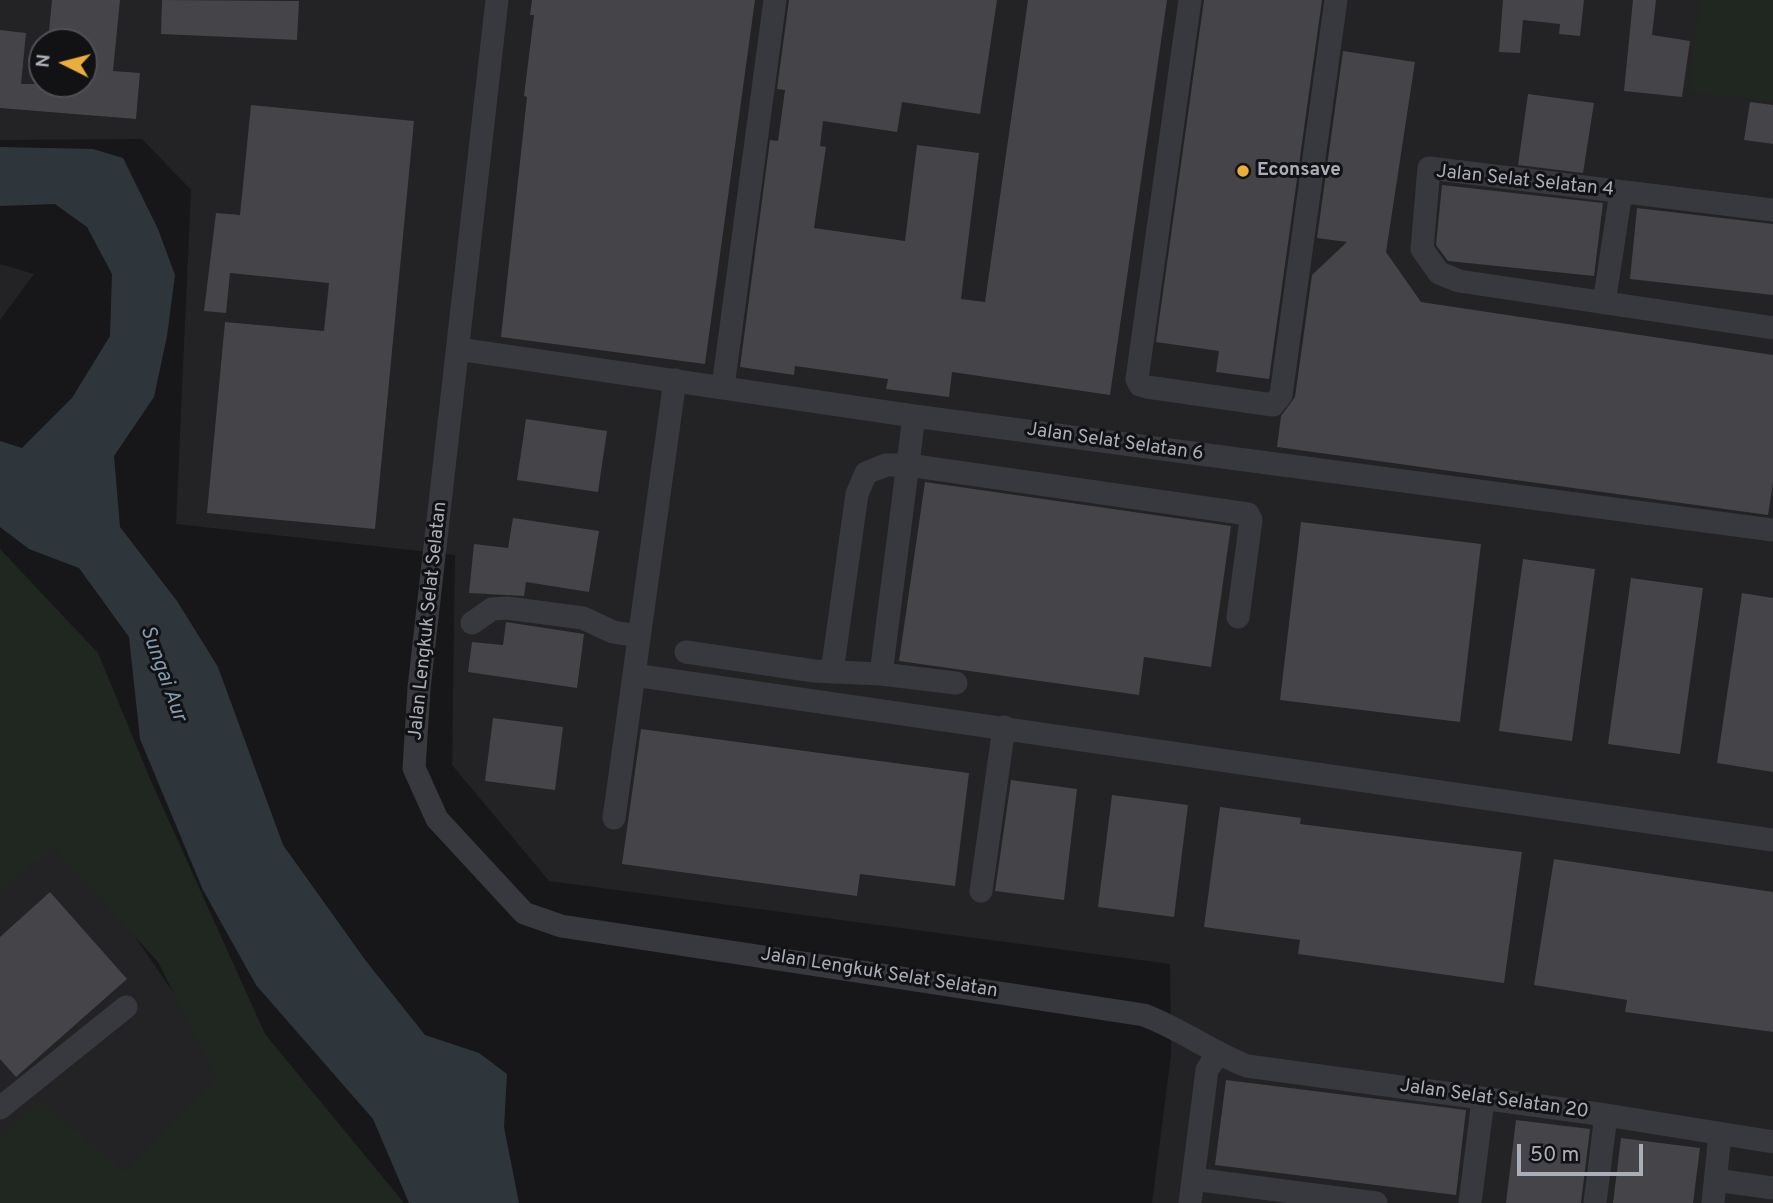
<!DOCTYPE html>
<style>
body{margin:0}
#map{position:relative;width:1773px;height:1203px;overflow:hidden;background:#171719;font-family:Overpass,sans-serif}
canvas{display:block}
.north{position:absolute;left:28px;top:28px;width:70px;height:70px;box-sizing:border-box;background:#121214;border:2px solid #4f5056;border-radius:50%;rotate:276deg;font-size:19px;font-weight:700;line-height:28px;text-align:center;color:#aaaeb8}
.north::after{content:'';display:block;margin:auto;width:24px;height:32px;background:#eaae3e;clip-path:polygon(50% 0,100% 100%,50% 72%,0 100%)}
.scale{position:absolute;left:1517px;top:1144px;width:126px;height:32px;box-sizing:border-box;border:4px solid #aaaeb8;border-top:0;padding-left:9px;font-size:21px;line-height:24px;white-space:nowrap;color:#aaaeb8;-webkit-text-stroke:5px #121214;paint-order:stroke}
</style>
<div id="map">
<canvas width="1773" height="1203"></canvas>
<div class="north">N</div>
<div class="scale">50 m</div>
</div>
<script>
const ctx = document.querySelector('canvas').getContext('2d');
ctx.lineJoin = 'round';
function paint(path, color) { ctx.fillStyle = color; ctx.fill(path, 'evenodd'); }
function stroke(path, color, width, dash) { ctx.strokeStyle = color; ctx.lineWidth = width; ctx.lineCap = dash ? 'butt' : 'round'; ctx.setLineDash(dash || []); ctx.stroke(path); }
function label(font, color, halo, rows, align = 'center') {
  ctx.font = font + ' Overpass,sans-serif'; ctx.lineWidth = 6; ctx.setLineDash([]); ctx.textBaseline = 'middle'; ctx.strokeStyle = halo; ctx.fillStyle = color; for (const [text, x, y, turn = 0] of rows) {
    ctx.save(); ctx.translate(x, y); ctx.rotate((+turn || 0) * Math.PI / 180); ctx.textAlign = isNaN(turn) ? turn : align; if (halo) ctx.strokeText(text, 0, 0); ctx.fillText(text, 0, 0); ctx.restore();
  }
}
const built = new Path2D(`
 M0,0H1773V1203H1152L1171,1055L1170,964L549,881L452,765L455,555L176,524L191,190L142,139L0,140ZM42,42H84V84H42Z
 M0,264L34,274L0,320Z
 M56,822L318,1203H0V860Z`);
const green = new Path2D(`
 M1699,0H1773V101L1689,92Z
 M0,549L98,653L151,781L265,1034L404,1203H0V1137L40,1101L125,1172L217,1079L158,962L53,847L0,892Z`);
const water = new Path2D(`
 M0,147L93,149L123,158L158,229L175,275L167,336L154,397L114,456L120,527L177,601L218,667L283,845L366,961L425,1035L479,1053L507,1074L504,1127L519,1203H409L373,1119L256,985L203,890L140,739L129,637L79,568L29,549L0,527V441L22,448L72,398L110,336L112,274L87,227L55,204L0,206Z`);
const building = new Path2D(`
 M52,0H120L113,71L140,73L136,119L0,108V30L26,33L21,84H84V42H48Z
 M162,0L299,1L297,40L161,34Z
 M532,0H755L705,364L501,337L527,97L524,96L534,15H530Z
 M789,0H997L980,114L902,102L897,132L823,121L820,146L826,147L814,228L905,241L917,145L979,153L961,299L985,302L1028,0H1167L1110,395L952,372L949,397L886,389L888,379L795,366L794,375L740,367L770,140L778,141L785,90L777,89Z
 M1204,0H1322L1269,379L1216,372L1219,351L1156,342Z
 M1503,0H1584L1580,36L1559,34L1560,24L1523,20L1520,53L1499,52Z
 M1633,0H1656L1652,35L1690,41L1682,97L1624,91Z
 M1343,51L1415,62L1386,252L1421,302L1773,355V483L1768,515L1277,447L1281,416L1295,397L1312,275L1347,242L1317,238Z
 M1528,94L1594,103L1583,173L1518,165Z
 M1750,102L1773,105V144L1744,140Z
 M251,105L414,121L375,529L207,513L225,322L324,331L329,283L230,273L226,313L204,311L216,213L240,215Z
 M1442,185L1603,203L1594,276L1448,261L1436,245Z
 M1637,208L1773,224V295L1630,279Z
 M526,419L607,431L598,492L517,480Z
 M925,482L1231,526L1211,667L1144,657L1139,695L899,661Z
 M513,518L599,531L589,592L526,582L524,596L469,593L474,544L508,548Z
 M1301,522L1481,544L1460,722L1280,700Z
 M1523,559L1595,569L1572,741L1499,731Z
 M1631,578L1703,588L1680,754L1608,744Z
 M1742,593L1773,598V772L1717,763Z
 M506,622L584,634L577,688L468,672L472,642L503,645Z
 M493,718L563,727L555,790L485,781Z
 M641,729L969,773L955,886L860,874L857,896L622,864Z
 M1011,780L1077,789L1064,900L995,891Z
 M1112,795L1188,805L1174,917L1098,907Z
 M1220,807L1301,818L1300,824L1522,852L1504,983L1298,954L1300,940L1204,927Z
 M1554,859L1773,892V1032L1625,1012L1627,1000L1534,985Z
 M50,892L127,979L16,1077L0,1059V937Z
 M1226,1080L1466,1110L1456,1195L1215,1165Z
 M1516,1120L1590,1129L1581,1203H1506Z
 M1621,1138L1700,1148L1693,1203H1613Z`);
const minor = new Path2D(`
 M497,0L419,688L414,768L437,819L524,913L561,926L1144,1015C1181,1029 1211,1052 1247,1066L1606,1115L1773,1142
 M1190,0L1137,379L1140,385L1147,387L1273,405L1281,395L1336,0
 M1773,210L1429,168L1422,249L1439,273L1459,281L1773,328
 M1604,303L1621,192
 M458,349L914,416L1773,530
 M723,387L775,0
 M472,623L492,609L507,608L583,618L613,632L639,636
 M686,652L814,671L881,674L956,683
 M832,672L857,494L866,473L886,465H908L1248,514L1251,520L1238,617
 M881,674L914,416
 M634,675L1773,840
 M614,818L675,380
 M981,891L1004,727
 M0,1108L126,1007
 M1193,1179L1376,1203
 M1716,1180L1773,1188
 M1190,1203L1207,1070L1217,1055
 M1470,1203L1483,1100
 M1595,1203L1606,1115
 M1713,1203L1720,1134`);
const markers = [
 [1243,171,7,"#eaae3e"]
];
const poiNames = [
 ["Econsave",1257,171]
];
const streetNames = [
 ["Jalan Selat Selatan 4",1525,182,6],
 ["Jalan Selat Selatan 6",1115,443,8],
 ["Jalan Lengkuk Selat Selatan",429,621,-84],
 ["Jalan Lengkuk Selat Selatan",879,974,9],
 ["Jalan Selat Selatan 20",1494,1100,8]
];
const waterNames = [
 ["Sungai Aur",162,674,70]
];
paint(built, '#232326');
paint(green, '#1f2720');
paint(water, '#2e363c');
paint(building, '#444449');
stroke(minor, '#38393e', 23);
for (const [x, y, r, color] of markers) { const dot = new Path2D(); dot.arc(x, y, r, 0, 2 * Math.PI); ctx.fillStyle = color; ctx.fill(dot); stroke(dot, '#121214', 2.5); }
label('bold 19px', '#aaaeb8', '#121214', poiNames, 'left');
label('19px', '#aaaeb8', '#121214', streetNames);
label('italic 21px', '#839cb1', '#121214', waterNames);
</script>
